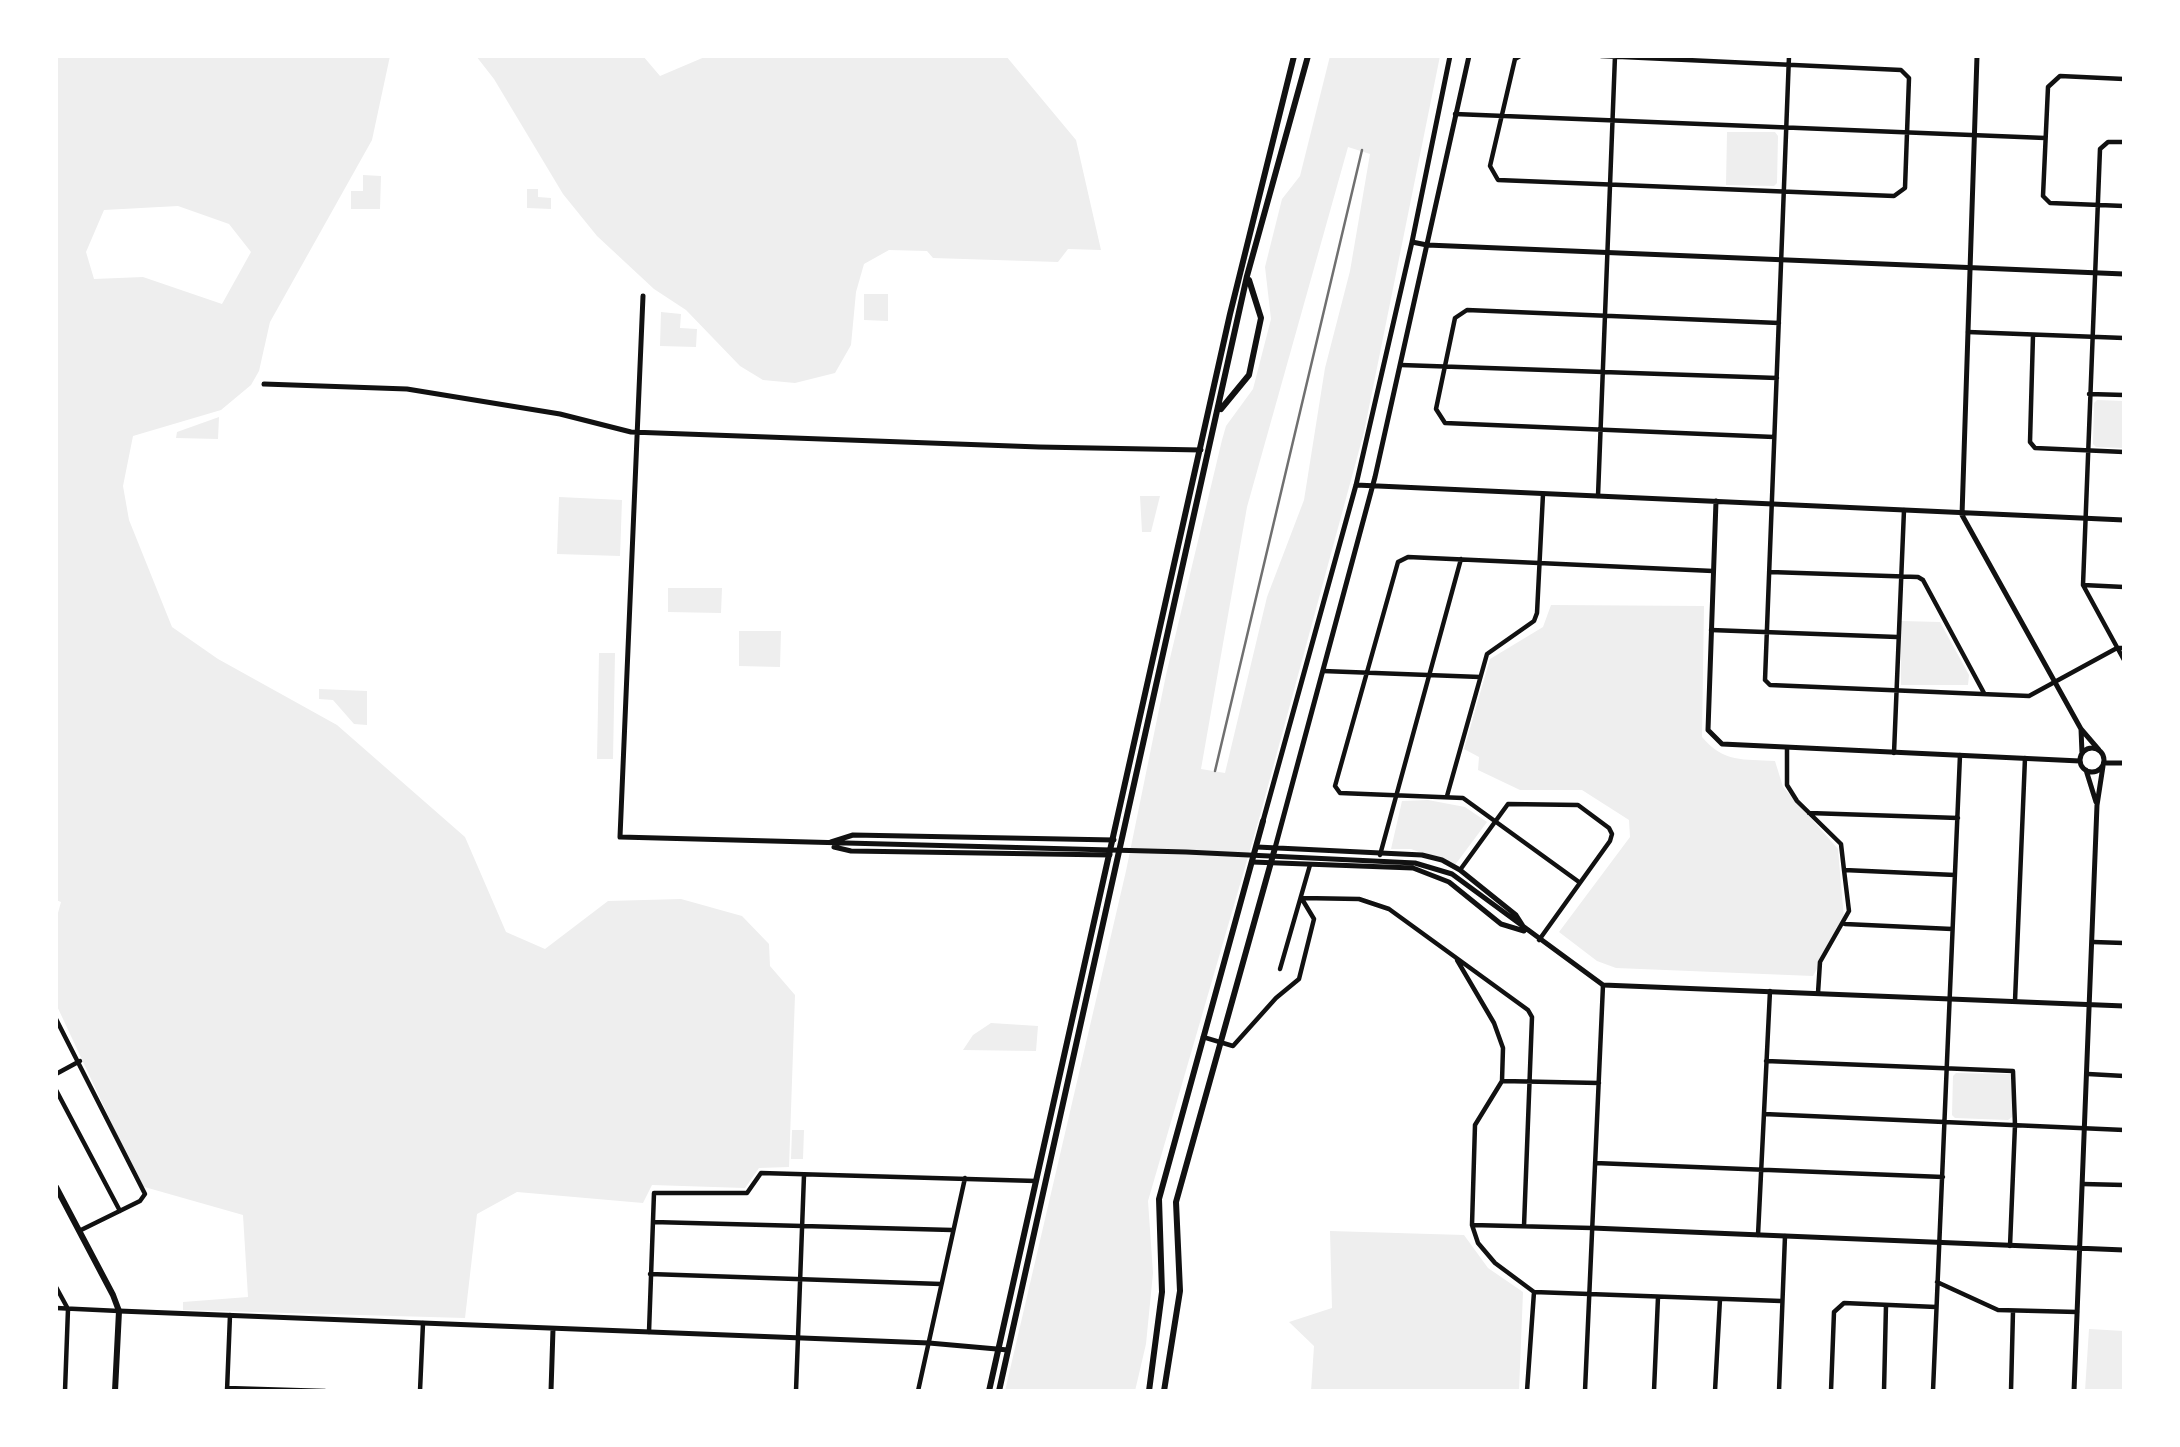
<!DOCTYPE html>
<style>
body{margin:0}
#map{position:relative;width:2180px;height:1447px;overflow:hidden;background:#fff;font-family:Figtree,sans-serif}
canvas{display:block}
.frame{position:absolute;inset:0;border:58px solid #fff;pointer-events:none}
</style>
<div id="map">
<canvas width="2180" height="1447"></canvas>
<div class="frame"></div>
</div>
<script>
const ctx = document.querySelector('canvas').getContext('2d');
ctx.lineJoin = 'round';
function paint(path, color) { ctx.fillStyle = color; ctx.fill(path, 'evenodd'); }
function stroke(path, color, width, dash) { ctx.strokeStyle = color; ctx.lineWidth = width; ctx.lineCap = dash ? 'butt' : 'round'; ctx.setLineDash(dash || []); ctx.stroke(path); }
const green = new Path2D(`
 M56,56H390L372,140L270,322L259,371L251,385L221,410L133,436L123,486L129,520L172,627L218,659L337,725L465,837L506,932L545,949L608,901L681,899L742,916L769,944L770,966L795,995L789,1167L759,1168L745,1188L652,1185L643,1203L517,1192L477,1214L465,1318L183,1310V1302L248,1297L243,1215L141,1186L56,1004V920L61,902L56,900ZM178,206L229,224L251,252L222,304L143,277L94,279L86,252L104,210Z
 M476,56H643L660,76L707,56H1006L1076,140L1101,250L1068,249L1058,262L933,258L927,251L889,250L864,264L856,292L851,345L835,373L795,383L763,380L740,366L686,310L654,289L597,236L563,194L494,79Z
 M1330,56H1440L1364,432L1259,819L1148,1201L1153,1273L1146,1344L1135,1391H1005L1126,871L1166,675L1222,440L1226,426L1253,389L1271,319L1265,267L1282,199L1300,176ZM1348,147L1370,154L1350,271L1325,368L1304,500L1267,597L1225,773L1201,769L1247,507Z
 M1727,132H1775L1778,136L1777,183L1774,186L1726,185Z
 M363,175L381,176L380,209H351V191H363Z
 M527,189H538V197L551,198V209L527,208Z
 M864,294H888V321L864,320Z
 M661,312L681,314L680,328L697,329L696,347L660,346Z
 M2097,400L2124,401V448L2096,447L2093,444L2094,403Z
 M219,417L218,439L176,438L177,432Z
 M1140,496H1160L1151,532H1142Z
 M559,497L622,500L620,556L557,554Z
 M668,588H722L721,613L668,612Z
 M1551,605L1704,606L1702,737C1724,763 1743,759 1775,761L1783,787L1838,849L1844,919L1813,976L1616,968L1597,961L1559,932L1630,837L1629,820L1582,790H1520L1478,770L1479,757L1464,749L1490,659L1543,627Z
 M1901,621L1940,622L1969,675L1968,685H1901Z
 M739,631H781L780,667L739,666Z
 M599,653H615L613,759H597Z
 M319,689L367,691V725L354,724L333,700L319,699Z
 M1428,800L1465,807L1487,822L1455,865L1411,849H1391L1402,801Z
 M991,1023L1038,1026L1036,1051L963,1050L973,1035Z
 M1956,1073L2010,1074L2013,1077L2012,1117L2008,1120L1955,1118L1952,1115L1953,1076Z
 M792,1130H804L803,1159H791Z
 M1330,1231L1464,1235L1488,1268L1523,1292L1519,1391H1311L1314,1346L1289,1322L1332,1308Z
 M2089,1329L2124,1331V1391H2085Z`);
const minor = new Path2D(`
 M1520,56L1515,59L1490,166L1498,180L1894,196L1905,188L1909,78L1901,70L1601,56
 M1789,56L1765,680L1770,685L2029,696L2117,648H2124
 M2124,79L2060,76L2048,87L2043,196L2050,203L2124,206
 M1455,114L2045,138
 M2124,142H2108L2100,149L2083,585L2124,660
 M1968,332L2124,338
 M2033,335L2030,442L2035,448L2124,452
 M1401,365L1777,378
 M2089,394L2124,395
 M1774,437L1445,423L1436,409L1455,318L1467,310L1779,323
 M1598,496L1615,56
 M1770,572L1918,577L1923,580L1984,693
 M2083,585L2124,587
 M1711,630L1897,637
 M1323,671L1480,677
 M1787,749V785L1797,801L1841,844L1844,870L1849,911L1820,962L1818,993
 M1894,753L1904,510
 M1447,796L1487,654L1534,621L1537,613L1543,494
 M1809,813L1958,818
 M1380,855L1461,559
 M1460,870L1508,804L1578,805L1609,828L1612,834L1610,841L1539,940
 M1844,870L1955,875
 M1579,882L1463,798L1340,793L1335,786L1398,562L1408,557L1713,571
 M1302,898L1359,899L1389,909L1528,1010L1532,1017L1524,1226
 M1845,924L1952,929
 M2093,942L2124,943
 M1457,960L1494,1023L1503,1048L1502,1081
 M1280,969L1310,865
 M2015,1001L2025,758
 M56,1019L145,1194L140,1201L79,1231
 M1203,1037L1233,1046L1276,998L1299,979L1314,919L1302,899
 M1766,1061L2013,1071L2015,1125L2010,1246
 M56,1074L80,1061
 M2088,1074L2124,1076
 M1502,1081L1475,1125L1472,1225L1478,1243L1495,1263L1534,1292L1527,1391
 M1502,1081L1599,1083
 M56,1090L120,1211
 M1764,1114L2124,1130
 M1595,1163L1943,1177
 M2083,1184L2124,1185
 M653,1222L952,1230
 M1472,1225L1592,1228
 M1758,1235L1770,991
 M650,1274L941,1284
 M1937,1282L1998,1310L2077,1312
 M56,1287L68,1309L65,1391
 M1534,1292L1781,1301
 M56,1308L119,1311
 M649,1332L654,1193H747L761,1173L1036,1181
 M227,1388L325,1391
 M227,1391L230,1315
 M420,1391L423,1323
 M796,1391L804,1175
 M918,1391L965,1178
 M1585,1391L1603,985
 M1654,1391L1658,1297
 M1715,1391L1720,1299
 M1779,1391L1785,1236
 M1831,1391L1834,1312L1844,1303L1936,1307
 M1884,1391L1886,1305
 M1933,1391L1960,755
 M2011,1391L2013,1311`);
const tertiary = new Path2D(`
 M1977,56L1962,515L2081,729L2099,750
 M1412,242L1427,245L2124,274
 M643,296L620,837L1186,852L1415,863L1452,874L1603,985L2124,1006
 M264,384L407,389L560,414L631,432L1039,447L1201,450
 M1356,485L2124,520
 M1716,501L1708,730L1722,744L2080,761
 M2081,729L2082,753
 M2080 760a12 12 0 1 1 24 0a12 12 0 1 1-24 0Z
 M2104,763H2124
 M2086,770L2096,802
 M1263,821L1356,485L1412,242L1450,56
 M831,842L853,835L1114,840
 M834,847L851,851L1110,855
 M1257,847L1422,855L1442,860L1460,870L1516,915L1523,926
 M1275,848L1375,477L1469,56
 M1252,862L1413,868L1449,882L1501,924L1524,931
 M1592,1228L2124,1250
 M119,1311L929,1343L1008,1350
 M551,1391L553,1329
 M2074,1391L2097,805L2103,766`);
const secondary = new Path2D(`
 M1221,409L1249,375L1261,318L1249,280
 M56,1187L113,1295L119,1311L115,1391
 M989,1391L1230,314L1294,56
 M999,1391L1247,276L1308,56
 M1149,1391L1162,1292L1159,1199L1263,821
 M1164,1391L1180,1291L1176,1202L1275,848`);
const rail = new Path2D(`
 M1215,771L1362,150`);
paint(green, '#eee');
stroke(minor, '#111', 4.5);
stroke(tertiary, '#111', 5);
stroke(secondary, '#111', 6);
stroke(rail, '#707070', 2.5);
</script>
